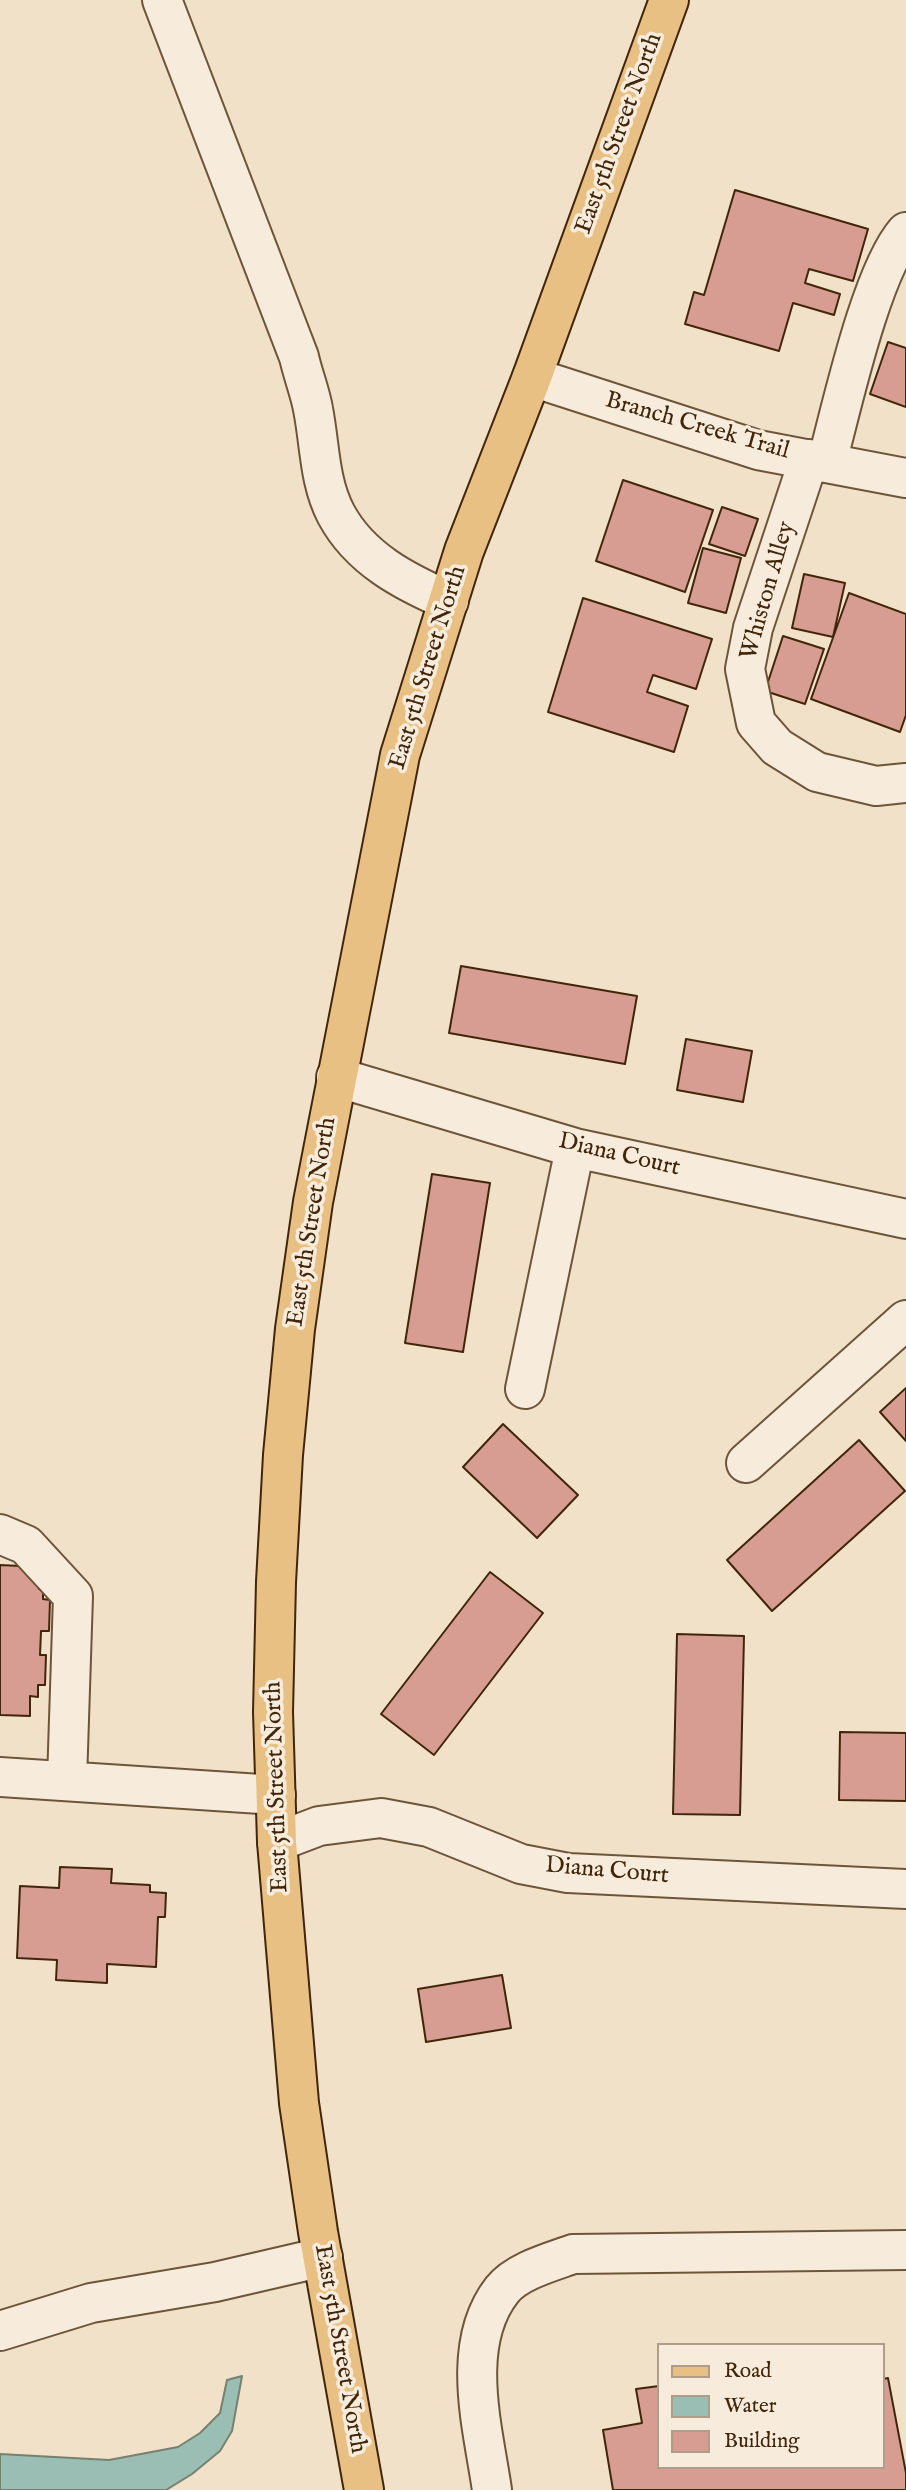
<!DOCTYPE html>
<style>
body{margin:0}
#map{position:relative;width:906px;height:2490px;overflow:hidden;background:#f2e1c9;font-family:"IM FELL English",serif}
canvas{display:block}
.legend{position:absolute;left:657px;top:2343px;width:228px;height:126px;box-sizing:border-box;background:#f7ecdc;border:2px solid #ae9d88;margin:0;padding:9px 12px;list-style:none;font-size:21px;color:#41260b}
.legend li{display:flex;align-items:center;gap:14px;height:35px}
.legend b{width:35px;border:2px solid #ae9d88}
</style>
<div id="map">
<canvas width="906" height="2490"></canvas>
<ul class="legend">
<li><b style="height:9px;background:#e9c084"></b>Road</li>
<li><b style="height:19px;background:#9bbeb4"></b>Water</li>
<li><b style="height:19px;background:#d79c92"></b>Building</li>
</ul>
</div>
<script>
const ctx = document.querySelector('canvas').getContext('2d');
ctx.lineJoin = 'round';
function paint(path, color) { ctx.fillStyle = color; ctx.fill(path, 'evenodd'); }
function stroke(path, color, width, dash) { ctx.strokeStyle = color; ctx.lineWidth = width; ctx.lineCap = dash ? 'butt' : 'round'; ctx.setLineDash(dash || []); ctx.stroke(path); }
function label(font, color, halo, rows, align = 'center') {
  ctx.font = font + ' "IM FELL English",serif'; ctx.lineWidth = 7; ctx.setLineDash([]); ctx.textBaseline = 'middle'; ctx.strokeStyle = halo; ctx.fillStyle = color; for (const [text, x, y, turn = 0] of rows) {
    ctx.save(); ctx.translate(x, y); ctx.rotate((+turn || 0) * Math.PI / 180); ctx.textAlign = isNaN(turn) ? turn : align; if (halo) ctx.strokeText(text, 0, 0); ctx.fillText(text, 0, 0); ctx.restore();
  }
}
const water = new Path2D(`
 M242,2376L232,2431L220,2451L192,2474L166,2490H0V2454L109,2460L178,2447L200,2433L220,2413L227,2380Z`);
const building = new Path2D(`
 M735,190L868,229L853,281L809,269L805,283L840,294L834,315L793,303L779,351L685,324L694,292L704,295Z
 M888,342L906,348V407L870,394Z
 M623,480L713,510L685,592L596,561Z
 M722,507L758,519L745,556L709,544Z
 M703,548L741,558L726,613L688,603Z
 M804,574L845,583L833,637L792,628Z
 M849,593L906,614V715L900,732L811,699Z
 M583,598L712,639L696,689L653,675L647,692L688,706L674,752L548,712Z
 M783,636L824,649L805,704L765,691Z
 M461,966L637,996L625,1064L449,1033Z
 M686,1039L752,1051L743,1102L677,1090Z
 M432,1174L490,1183L463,1352L405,1343Z
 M906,1388V1441L880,1412Z
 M503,1424L578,1495L537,1538L463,1467Z
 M859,1440L905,1491L772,1611L727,1560Z
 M0,1565L40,1567L39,1589H43V1599L50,1600L49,1631H41L40,1655H46L45,1685H38V1697L30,1696V1716L0,1715Z
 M490,1572L543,1613L434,1755L381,1714Z
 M677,1634L744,1636L740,1815L673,1814Z
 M840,1732L906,1733V1801L839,1800Z
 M60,1867L112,1869L111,1883L150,1885V1892L166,1893L165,1917H158L156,1967L107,1964V1983L56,1980L57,1960L17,1958L20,1886L59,1888Z
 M502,1975L511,2028L426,2042L418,1989Z
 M888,2378L906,2473V2490H613L603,2430L642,2423L636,2389L659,2386V2467H883V2379Z`);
const minor = new Path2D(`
 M162,0L299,357C303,375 310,392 313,409C320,444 319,482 336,514C360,559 405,582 449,601
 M532,377L758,450L906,478
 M809,459L753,628L745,669L756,723L777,747L817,772L876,786L906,783
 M827,462C842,406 871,272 906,232
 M336,1077L575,1148L906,1219
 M525,1389L575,1148
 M746,1463L906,1320
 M0,1534L26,1545L73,1596L67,1781
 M0,1777L276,1795
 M277,1842L319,1826L381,1818L429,1827L521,1864L568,1873L906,1889
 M0,2331L91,2303L215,2282L323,2257
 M492,2490C483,2428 459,2345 502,2290C517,2271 551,2262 573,2254L906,2250`);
const major = new Path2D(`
 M364,2490L318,2232L299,2103L277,1842L273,1712L276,1582L283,1455L295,1329L313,1202L400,755L464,551L532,377L669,0`);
const streetNames = [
 ["East 5th Street North",620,134,-70],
 ["Branch Creek Trail",697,427,16],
 ["Whiston Alley",769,591,-74],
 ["East 5th Street North",429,668,-73],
 ["Diana Court",619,1156,13],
 ["East 5th Street North",313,1222,-81],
 ["East 5th Street North",278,1787,-92],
 ["Diana Court",607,1872,5],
 ["East 5th Street North",339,2349,80]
];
paint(water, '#9bbeb4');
stroke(water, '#778170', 2);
paint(building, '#d79c92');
stroke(building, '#41260b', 2);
stroke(minor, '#6d553a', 42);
stroke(major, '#41260b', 42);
stroke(minor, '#f7ecdc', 38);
stroke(major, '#e9c084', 38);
label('24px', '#41260b', '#f7ecdc', streetNames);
</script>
